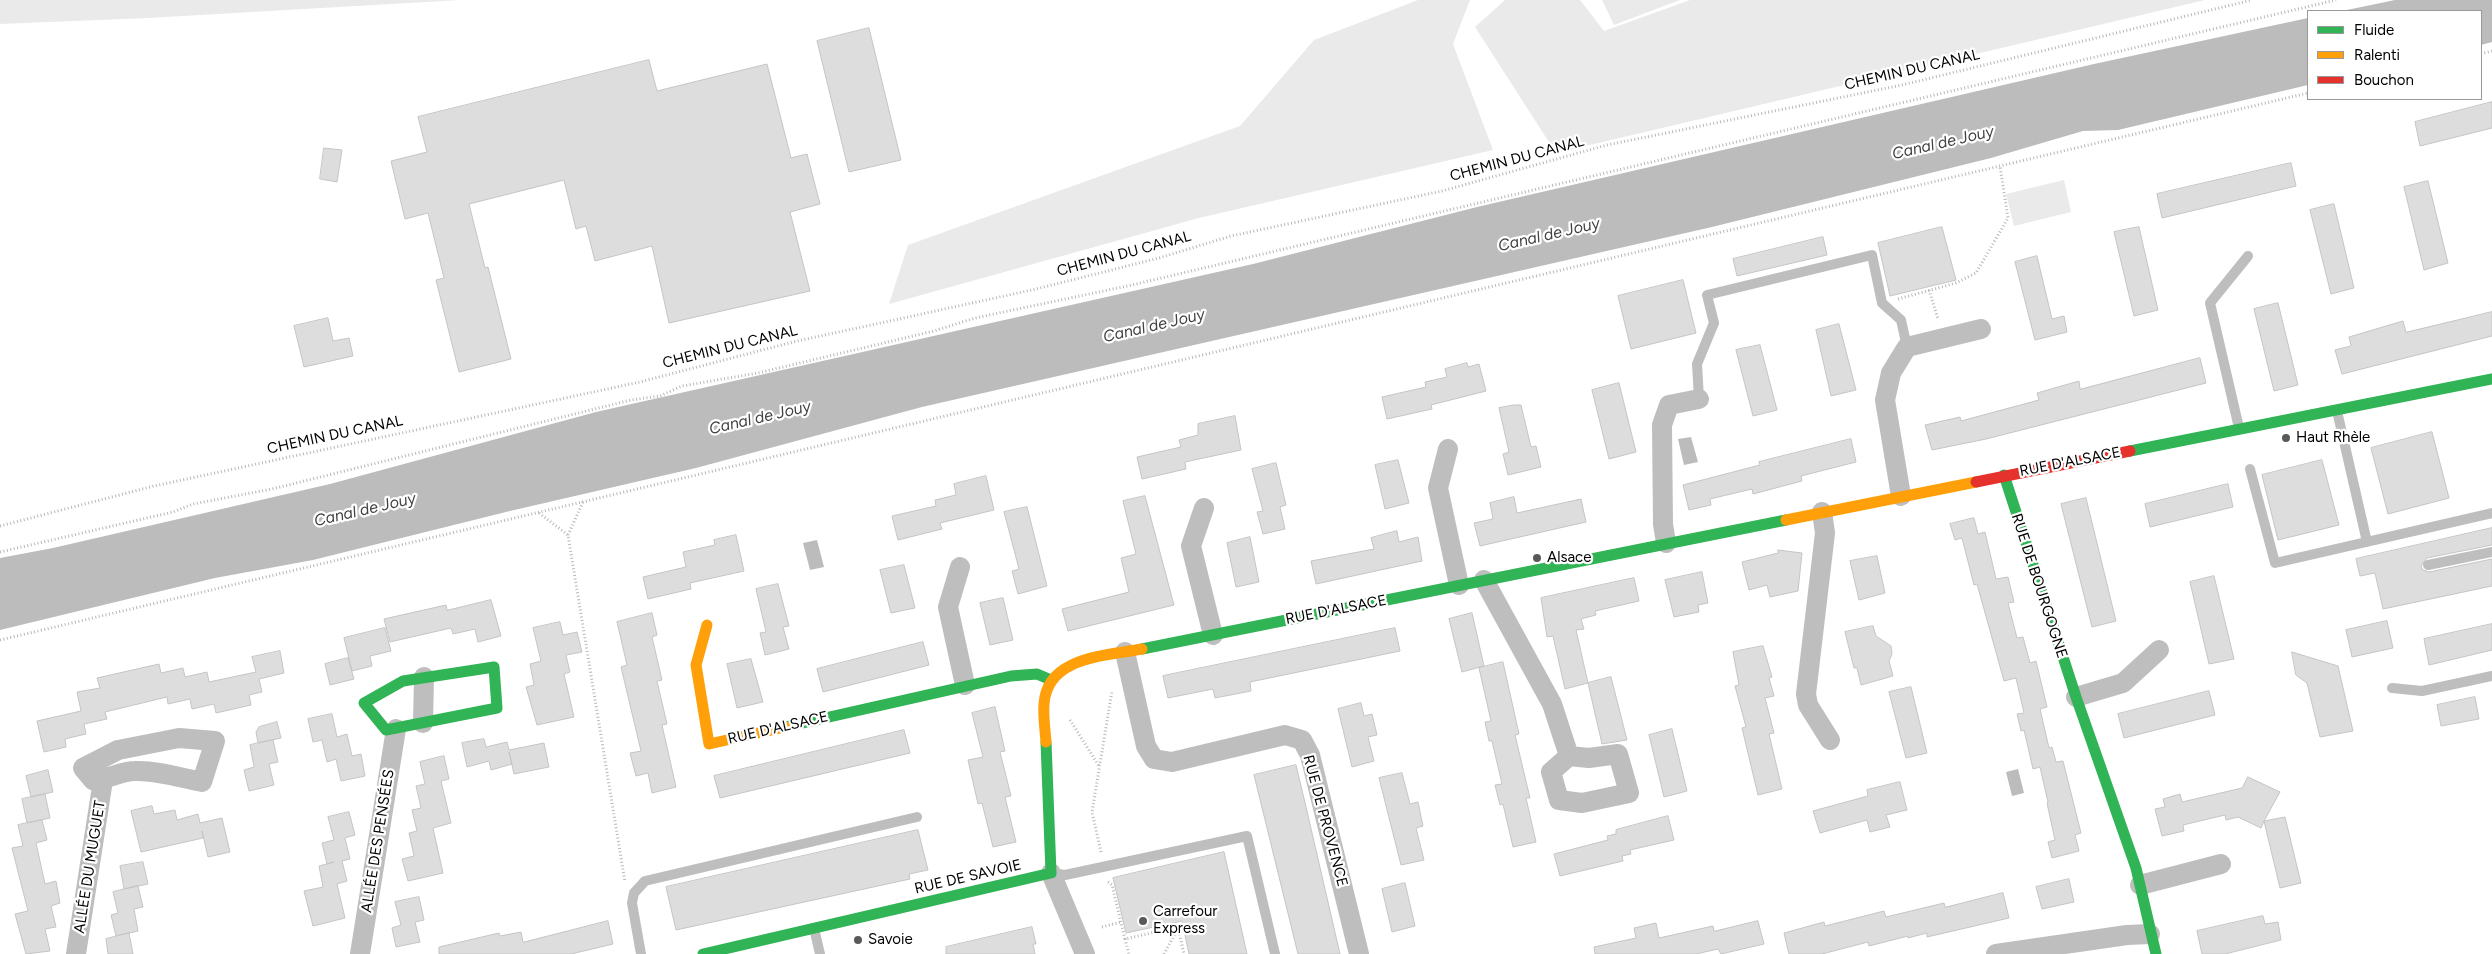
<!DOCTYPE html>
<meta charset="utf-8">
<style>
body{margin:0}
#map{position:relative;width:2492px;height:954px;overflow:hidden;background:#fff;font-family:Figtree,sans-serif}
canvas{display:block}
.legend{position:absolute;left:2307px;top:10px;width:175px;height:90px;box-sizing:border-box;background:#fff;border:1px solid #999;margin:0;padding:6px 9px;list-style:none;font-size:15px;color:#000}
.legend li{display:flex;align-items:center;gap:10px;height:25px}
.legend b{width:25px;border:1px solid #999}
</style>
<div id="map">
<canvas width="2492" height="954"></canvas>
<ul class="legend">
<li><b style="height:6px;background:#30b455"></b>Fluide</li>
<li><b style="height:6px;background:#ff9f0a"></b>Ralenti</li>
<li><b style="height:6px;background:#e5322d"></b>Bouchon</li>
</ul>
</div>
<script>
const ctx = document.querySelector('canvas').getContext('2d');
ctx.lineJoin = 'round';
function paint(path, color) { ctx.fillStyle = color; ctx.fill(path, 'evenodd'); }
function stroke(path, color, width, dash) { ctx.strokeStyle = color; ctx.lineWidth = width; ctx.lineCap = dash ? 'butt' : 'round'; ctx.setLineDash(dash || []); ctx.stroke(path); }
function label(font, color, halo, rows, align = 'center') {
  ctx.font = font + ' Figtree,sans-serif'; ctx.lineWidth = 4.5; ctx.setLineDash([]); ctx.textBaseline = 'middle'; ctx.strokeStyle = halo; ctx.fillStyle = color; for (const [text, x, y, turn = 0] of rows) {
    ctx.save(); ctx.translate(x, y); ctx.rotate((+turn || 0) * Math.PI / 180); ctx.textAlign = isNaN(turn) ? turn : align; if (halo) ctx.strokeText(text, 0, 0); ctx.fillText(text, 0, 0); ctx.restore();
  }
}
const green = new Path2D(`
 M0,0H460L148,18L0,24Z
 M1418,0H1470L1453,44L1493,150L1199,218L889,304L908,245L1240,126L1314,40Z
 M1505,0H1580L1604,31L1690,0H2205L1556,153L1475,27Z
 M1602,0H1680L1614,25Z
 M2064,180L2071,212L2014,226L2006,194Z`);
const water = new Path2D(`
 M2395,0H2492V42L2481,45V11H2342Z
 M2308,18V85L2118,130L2083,131L1991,158L1712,227L922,407L696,468L510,511L313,560L215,578L0,630V558L53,548L330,484L596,412L1253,264L1477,207L2094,64Z
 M1691,437L1698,462L1684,465L1678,439Z
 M817,540L824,567L810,570L803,543Z
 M2018,769L2024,793L2012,796L2006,772Z`);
const building = new Path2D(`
 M869,28L901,160L849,172L817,41Z
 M649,60L657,91L767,64L791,158L807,154L820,204L790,212L810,291L669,323L652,246L595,261L586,226L576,229L564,180L469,204L485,268L488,267L511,359L459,372L436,280L444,278L428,213L405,219L391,161L427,152L418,117Z
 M2492,102V128L2420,146L2415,122Z
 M324,148L342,150L337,182L320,179Z
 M2291,163L2296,186L2162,218L2157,194Z
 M2428,181L2448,263L2424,270L2404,187Z
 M2334,204L2354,288L2331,294L2310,210Z
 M1942,227L1956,280L1890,296L1878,243Z
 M2139,227L2158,310L2134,316L2114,232Z
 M1823,237L1827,255L1737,276L1733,259Z
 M2037,256L2052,319L2064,316L2067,332L2035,340L2015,262Z
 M1683,280L1696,333L1631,349L1618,296Z
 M2278,303L2298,385L2274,391L2254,309Z
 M2492,312V336L2342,374L2335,350L2351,346L2349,337L2403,321L2406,332Z
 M328,318L333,341L349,338L353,356L304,367L294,326Z
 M1839,324L1856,390L1831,396L1816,330Z
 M1760,345L1777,410L1753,416L1736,350Z
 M2200,358L2206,383L1986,439L1932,450L1925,425L1960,417L1961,421L2039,400L2037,393L2079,381L2080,389Z
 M1467,363L1468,367L1479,364L1486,391L1431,405L1432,409L1387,419L1382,397L1426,387L1425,382L1447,377L1445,369Z
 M1619,383L1636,452L1609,459L1592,390Z
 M1514,405H1521L1531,447L1536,446L1541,467L1508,475L1503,454L1509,452L1499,408Z
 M1235,416L1241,450L1185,462L1186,469L1142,479L1137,457L1181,447L1179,440L1198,435V424Z
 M2432,432L2449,498L2388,514L2371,448Z
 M1851,439L1856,462L1801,476L1802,481L1753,494L1752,489L1710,499L1711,505L1689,510L1683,485L1760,465L1759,462Z
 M1398,460L1409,503L1385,509L1375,465Z
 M2322,460L2339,525L2278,540L2262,475Z
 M1276,463L1286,505L1280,507L1285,529L1263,534L1257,512L1263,511L1252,469Z
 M986,476L994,510L940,523L942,529L898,540L892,516L936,506L935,500L956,495L954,484Z
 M2228,484L2233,507L2150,527L2145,504Z
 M1145,496L1174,605L1068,631L1062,609L1129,592L1121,558L1136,554L1123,501Z
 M1514,497L1517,513L1581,499L1586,522L1480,546L1474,523L1493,519L1490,503Z
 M2086,498L2116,621L2092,627L2061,504Z
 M1027,507L1047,586L1018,594L1012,571L1019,569L1004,512Z
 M1974,518L1978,534L1985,532L1996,579L2008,577L2014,602L2008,603L2017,638L2023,637L2030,663L2036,661L2047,707L2040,709L2049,748L2052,747L2056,762L2063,761L2081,833L2075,835L2079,851L2052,858L2048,842L2055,840L2047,803L2048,802L2040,767L2033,769L2024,730L2021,731L2017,714L2024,713L2016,678L2004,681L1977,584L1974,585L1962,538L1955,540L1950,524Z
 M2492,528V545L2427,558L2421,566L2423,570L2429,572L2492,559V586L2383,609L2375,573L2360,576L2356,559Z
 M1397,531L1399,542L1418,537L1422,561L1316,584L1311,561L1374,549L1371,538Z
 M736,535L744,571L690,583L691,589L648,599L643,577L686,567L683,552L715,545L714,540Z
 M1250,537L1259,582L1236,587L1227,543Z
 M1778,550L1802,553L1798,591L1770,597L1767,585L1749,590L1742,562L1778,553Z
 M1877,556L1885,593L1859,600L1850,561Z
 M904,565L915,608L891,613L880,570Z
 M1702,572L1708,603L1698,605L1699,612L1674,617L1665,580Z
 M2214,576L2234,659L2209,664L2190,582Z
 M1634,578L1639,601L1595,611L1596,615L1581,619L1584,629L1576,630L1588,683L1565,689L1553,636L1547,637L1541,598Z
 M778,584L789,626L783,627L789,649L765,655L760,633L766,632L756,589Z
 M1003,598L1013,640L990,645L980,603Z
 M491,600L501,636L478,642L475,629L453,634L451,628L390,642L384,619L446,605L447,610Z
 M652,613L657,635L652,637L662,680L657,681L667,724L662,725L676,787L652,793L648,773L636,776L630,753L641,751L621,667L627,665L617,622Z
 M1472,613L1484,666L1462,672L1449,619Z
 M2387,621L2393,648L2352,657L2346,630Z
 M560,622L563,635L577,632L582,652L566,655L570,672L564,674L574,717L537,725L526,687L534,685L530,664L541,661L533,628Z
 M2492,624V650L2429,665L2424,639Z
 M1873,626L1876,636L1891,646L1892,654L1889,661L1893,676L1861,685L1857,668H1854L1845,632Z
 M385,628L391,651L370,656L372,666L352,671L344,638Z
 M1395,628L1400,651L1250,682L1251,691L1215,698L1213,689L1168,698L1163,676Z
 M923,642L929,665L823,692L817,669Z
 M1763,646L1772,677L1769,678L1774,696L1765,698L1774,733L1769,734L1782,789L1758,795L1742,728L1746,727L1735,686L1739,685L1733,652Z
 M280,651L284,673L259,679L262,692L249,695L251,705L216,713L214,704L192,709L190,699L168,704L167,697L105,712L107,719L84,724L86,734L65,739L66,747L44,752L37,721L81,711L77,692L100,688L97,678L159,664L161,673L183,668L185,677L207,672L209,682L256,672L252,657Z
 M2292,652L2338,666L2353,731L2320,737L2307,683L2296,675Z
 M348,658L354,679L330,685L325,664Z
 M751,659L763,702L737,708L727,664Z
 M1503,662L1519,734L1515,735L1530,798H1526L1536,842L1513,847L1503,804L1500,805L1495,785L1502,784L1492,741H1489L1485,722L1491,721L1479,668Z
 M1611,677L1627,740L1602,744L1588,683Z
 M1911,687L1927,753L1906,758L1889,692Z
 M2209,691L2215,715L2124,738L2118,714Z
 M2475,697L2479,719L2441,726L2437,705Z
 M1361,703L1364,716L1372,714L1377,735L1368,737L1374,761L1352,767L1338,709Z
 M995,707L1005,751L1000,752L1011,796L1005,797L1016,842L993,847L982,803L978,804L968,760L983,757L972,713Z
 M332,714L337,737L347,734L352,756L361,754L365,776L341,781L336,759L327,762L322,740L313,742L308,719Z
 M277,722L281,738L258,743L256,732L259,727Z
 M1672,729L1687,791L1664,797L1649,735Z
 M904,730L910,753L720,798L714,776Z
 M484,739L486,747L507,742L509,750L544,743L549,767L514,774L509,752L512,764L491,770L489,761L467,767L462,743Z
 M273,740L278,762L269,764L274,785L249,791L244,770L254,767L250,745Z
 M444,756L449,779L441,781L451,823L433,828L443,873L408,881L402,859L414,856L409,833L417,831L412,810L421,808L416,786L425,784L420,762Z
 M1296,765L1306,807L1340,954H1298L1254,775Z
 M48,770L53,792L31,797L26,776Z
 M1402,773L1410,804L1418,802L1423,826L1416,828L1424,860L1401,865L1379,778Z
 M2248,777L2280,792L2264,821L2285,817L2301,883L2280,888L2264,821L2261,828L2238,817L2226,820L2225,815L2183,825L2184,831L2162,836L2155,809L2165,807L2163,799L2180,794L2182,802L2242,788Z
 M1900,782L1907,810L1886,815L1890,827L1870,832L1867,820L1820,833L1813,811L1868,796L1867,790Z
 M45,794L50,818L27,823L22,799Z
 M152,806L154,814L175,810L177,820L198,814L200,823L222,818L230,852L208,857L202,831L203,838L141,852L131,811Z
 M349,812L355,835L345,838L350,859L342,861L347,881L337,884L345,918L313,926L304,891L323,887L319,866L334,862L327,864L322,843L334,840L328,817Z
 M1668,816L1674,840L1630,850L1631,854L1622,856L1623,861L1560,876L1554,854L1608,840L1607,836L1616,834V830Z
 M42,820L47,840L36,843L45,884L56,881L60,903L51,906L56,927L45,929L50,951L26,954L15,914L28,911L12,848L23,846L18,825Z
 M918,830L928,870L909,874L910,879L676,930L666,887Z
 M1224,852L1247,954H1189L1182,921L1126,933L1113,878Z
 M143,862L148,884L124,889L120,866Z
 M2069,879L2074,902L2042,909L2036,887Z
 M1405,883L1415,926L1392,932L1382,889Z
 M138,886L143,907L134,909L138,931L116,936L111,915L118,913L113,892Z
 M2003,893L2009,918L1927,937V933L1908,938V936L1869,946L1868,942L1822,954H1789L1784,933L1824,922L1825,926L1884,911L1886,917L1944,903L1945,907Z
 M419,897L424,920L415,922L420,942L396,947L392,928L401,925L395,902Z
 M2263,916L2265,924L2278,922L2281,940L2225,954H2202L2197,931Z
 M608,921L613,944L571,954H439V947L499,933L500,936L521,932L523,942Z
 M1758,921L1764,944L1721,954L1718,949L1696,954H1595L1594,947L1636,938L1634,928L1656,923L1659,938L1713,926L1714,931Z
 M1032,927L1036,944H1033L1035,954H946V947Z
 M129,933L133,954H108L106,939Z`);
const path = new Path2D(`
 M2481,54L2492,51
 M1929,290L1938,319
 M1898,299L1956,283L1976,273L2008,218L2000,166
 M539,513L568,535L625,882
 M0,526L154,486L640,382L793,342L1032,290L1159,258L1231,236L1442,191L1607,145L1902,85L2252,0
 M568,535L583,502
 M0,552L173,512L193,504L272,489L631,400L660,396L682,386L758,373L934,331L975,318L1132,285L2336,0
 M0,640L2308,93
 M1070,720L1099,766
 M1101,852L1092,812L1112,691
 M1108,882L1112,885L1125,939L1178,927L1184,954
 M1102,927L1121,922
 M1125,939L1129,954
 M1164,954L1178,928`);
const lane = new Path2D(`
 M1699,399L1697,364L1714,323L1707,295L1872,255L1882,303L1901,320L1907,347
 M2337,411L2367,542
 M2239,428L2210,303L2248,256
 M2250,469L2275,563L2492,513
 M2428,565L2492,552
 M2392,688L2422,691L2492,676
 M1051,873L1065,875L1247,836L1275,954
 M814,928L820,954
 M641,954L632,903L634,893L645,881L917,817`);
const street = new Path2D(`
 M1448,449L1438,488L1459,585
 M1901,496L1885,400L1891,373L1907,347L1981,329
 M1204,508L1191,546L1213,635
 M1822,512L1825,533L1806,694L1808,705L1830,740
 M1666,543L1663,524L1662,425L1669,405L1699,399
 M960,567L948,607L965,685
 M1484,580L1552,704L1569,756
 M1125,652L1146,746L1154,759L1172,762L1285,735L1302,740L1310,755L1359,954
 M2076,697L2123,683L2159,650
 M423,723L424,677
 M179,738L215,741L202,782C181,778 156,770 135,771C120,771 108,780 93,780L83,768L118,750Z
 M1618,754L1629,793L1582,803L1559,800L1551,772L1569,756L1589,758Z
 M1051,873L1085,954
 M2140,885L2221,864
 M76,954L103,780
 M360,954L396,729
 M1996,954L2127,935L2150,934`);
const fast = new Path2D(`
 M2130,451L2492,379
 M2004,475L2076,697L2136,868L2156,954
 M1142,649L1786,520
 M494,667L497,708L386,730L364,703L403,681Z
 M785,727L1011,676L1037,674L1051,680
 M703,954L1051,873L1046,742`);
const slow = new Path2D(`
 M1786,520L1976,482
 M707,625L696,665L709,744L785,727
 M1046,742C1045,729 1043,716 1044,704C1047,656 1107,656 1142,649`);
const jam = new Path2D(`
 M1976,482L2130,451`);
const markers = [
 [2286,438,5,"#595959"],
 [1537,558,5,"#595959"],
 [1143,921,5,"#595959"],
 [858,940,5,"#595959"]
];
const streetNames = [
 ["CHEMIN DU CANAL",1912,70,-13],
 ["CHEMIN DU CANAL",1517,159,-15],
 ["CHEMIN DU CANAL",1124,254,-15],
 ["CHEMIN DU CANAL",730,347,-14],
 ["CHEMIN DU CANAL",335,435,-12],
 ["RUE D'ALSACE",2070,462,-11],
 ["RUE DE BOURGOGNE",2039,586,72],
 ["RUE D'ALSACE",1336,610,-11],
 ["RUE D'ALSACE",778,728,-13],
 ["RUE DE PROVENCE",1325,821,75],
 ["ALLÉE DES PENSÉES",378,841,-81],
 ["ALLÉE DU MUGUET",90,867,-81],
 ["RUE DE SAVOIE",968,877,-13]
];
const poiNames = [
 ["Haut Rhèle",2296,438],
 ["Alsace",1547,558],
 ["Carrefour",1153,912],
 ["Express",1153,929],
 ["Savoie",868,940]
];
const waterNames = [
 ["Canal de Jouy",1943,143,-13],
 ["Canal de Jouy",1549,235,-13],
 ["Canal de Jouy",1154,326,-13],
 ["Canal de Jouy",760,418,-13],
 ["Canal de Jouy",365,510,-13]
];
paint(green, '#eaeaea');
paint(water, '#bcbcbc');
paint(building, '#ddd');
stroke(building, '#c5c5c5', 1);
stroke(path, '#b8b8b8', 3, [1, 2.5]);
stroke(lane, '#bebebe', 10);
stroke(street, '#bebebe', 20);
stroke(fast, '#30b455', 11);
stroke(slow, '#ff9f0a', 11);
stroke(jam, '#e5322d', 11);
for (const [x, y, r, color] of markers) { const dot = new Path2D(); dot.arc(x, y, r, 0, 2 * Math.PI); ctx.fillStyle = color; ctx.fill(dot); stroke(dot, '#fff', 2); }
label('15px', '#000', '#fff', streetNames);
label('15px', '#000', '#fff', poiNames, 'left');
label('italic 16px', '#414141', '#fff', waterNames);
</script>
